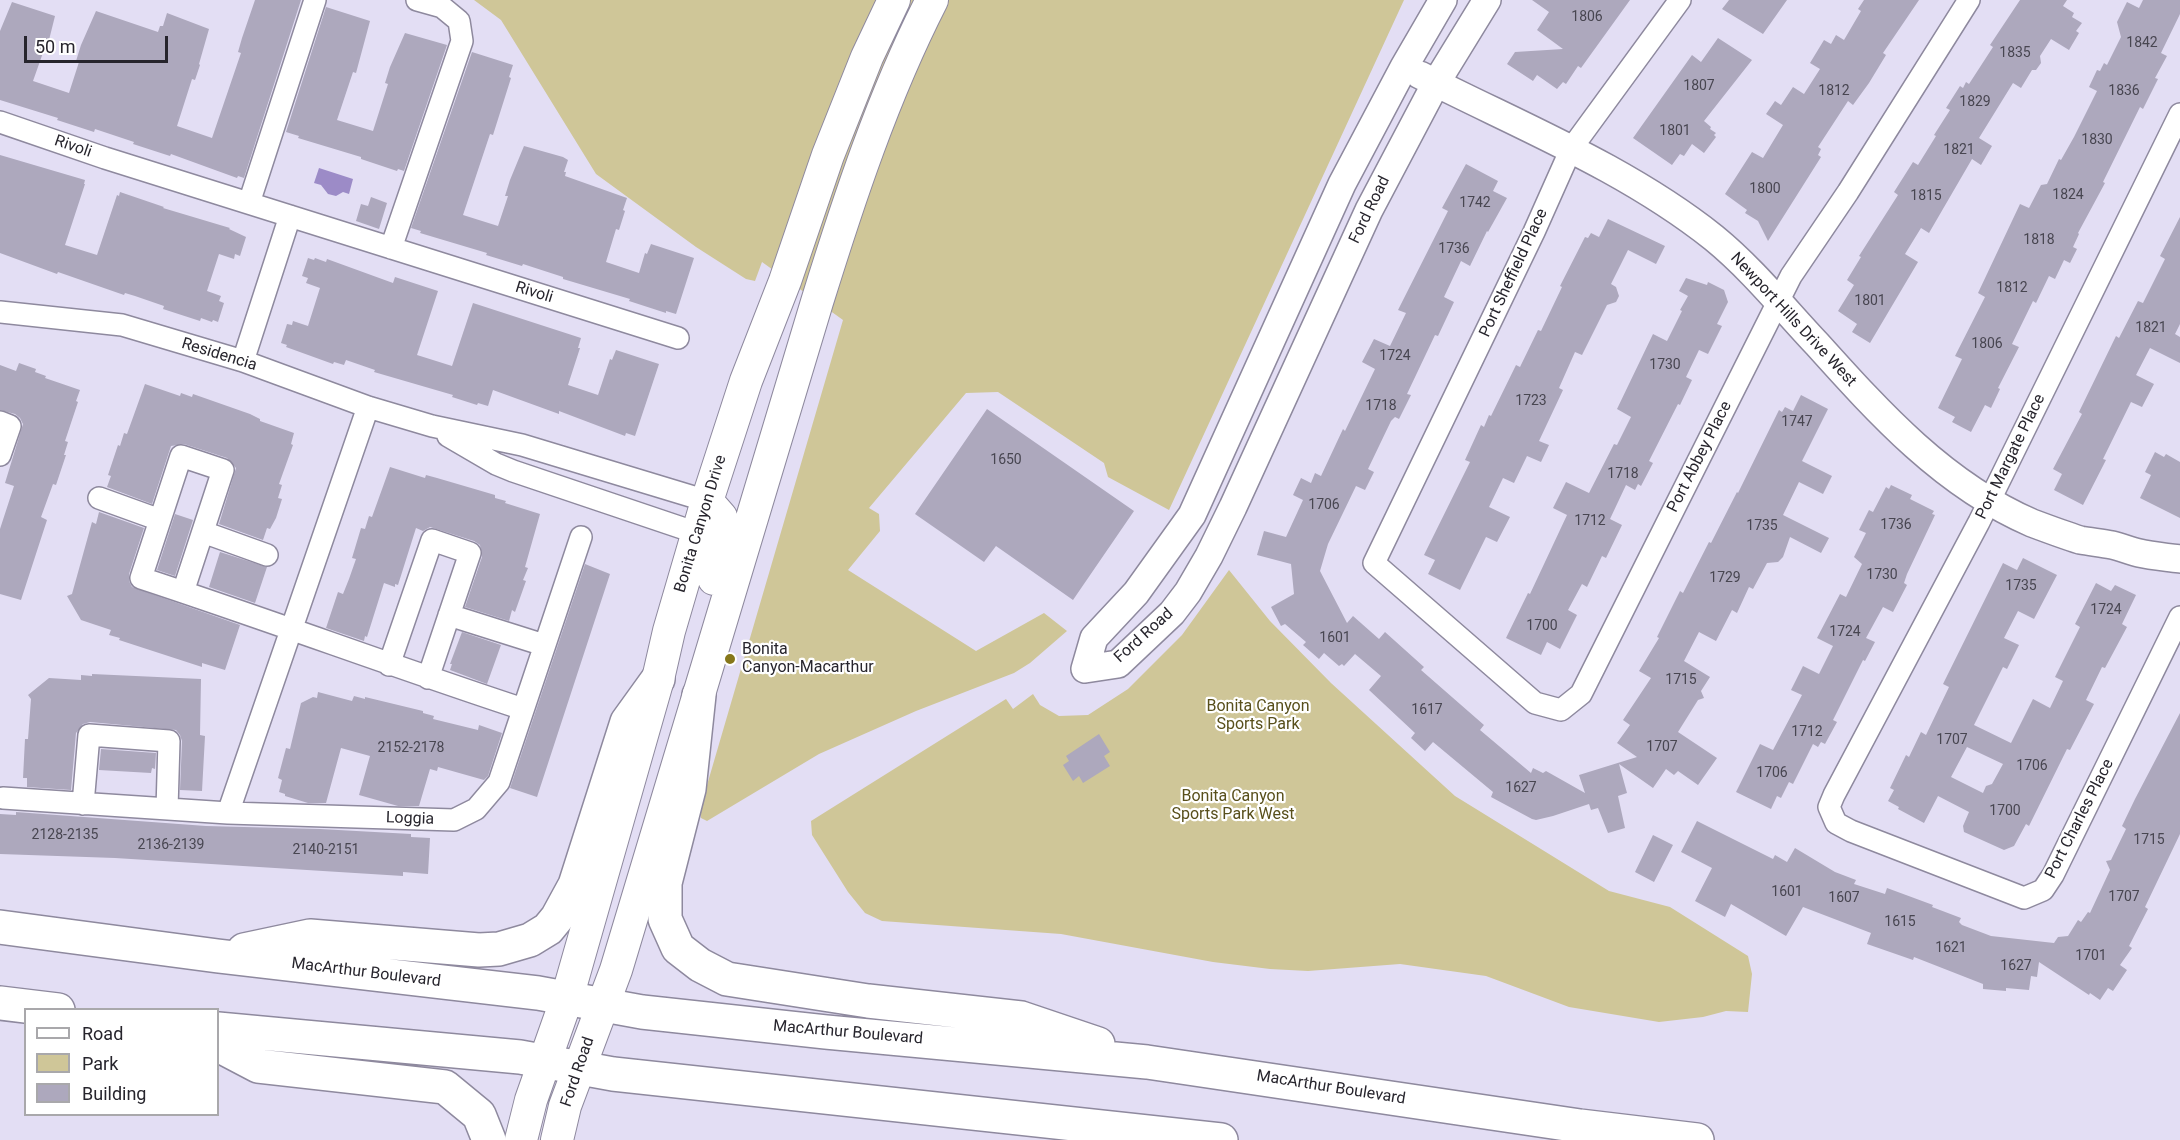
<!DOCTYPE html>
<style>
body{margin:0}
#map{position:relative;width:2180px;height:1140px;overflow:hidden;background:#e3def4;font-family:Roboto,sans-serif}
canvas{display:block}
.legend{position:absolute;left:24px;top:1008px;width:195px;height:108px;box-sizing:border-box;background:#fff;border:2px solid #a9a8ab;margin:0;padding:8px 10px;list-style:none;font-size:18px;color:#27252d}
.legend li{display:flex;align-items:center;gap:12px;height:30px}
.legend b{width:30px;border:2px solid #a9a8ab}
.scale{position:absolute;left:24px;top:36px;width:144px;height:27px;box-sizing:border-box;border:3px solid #27252d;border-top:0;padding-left:8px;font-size:18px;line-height:21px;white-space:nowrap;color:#27252d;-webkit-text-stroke:4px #fff;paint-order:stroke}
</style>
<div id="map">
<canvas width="2180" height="1140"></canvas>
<ul class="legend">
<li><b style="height:8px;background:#fff"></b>Road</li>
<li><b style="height:16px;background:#cfc698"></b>Park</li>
<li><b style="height:16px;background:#ada8bd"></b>Building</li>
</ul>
<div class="scale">50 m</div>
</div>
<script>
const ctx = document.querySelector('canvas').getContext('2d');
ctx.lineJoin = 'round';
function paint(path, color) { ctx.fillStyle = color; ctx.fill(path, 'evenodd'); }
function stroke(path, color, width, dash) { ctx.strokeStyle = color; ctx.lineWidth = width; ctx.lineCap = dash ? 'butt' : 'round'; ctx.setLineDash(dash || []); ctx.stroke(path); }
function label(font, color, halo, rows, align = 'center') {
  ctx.font = font + ' Roboto,sans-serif'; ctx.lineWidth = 4.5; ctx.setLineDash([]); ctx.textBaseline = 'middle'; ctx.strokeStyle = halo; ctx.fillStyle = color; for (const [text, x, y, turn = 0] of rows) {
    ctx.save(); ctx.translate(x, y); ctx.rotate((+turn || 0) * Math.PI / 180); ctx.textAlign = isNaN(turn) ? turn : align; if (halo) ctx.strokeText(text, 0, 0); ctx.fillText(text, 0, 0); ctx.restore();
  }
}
const green = new Path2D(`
 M474,0H1404L1169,510L1108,477L1104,463L998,392L966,393L869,508L879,514L880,531L848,570L976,651L1044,613L1067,631L1030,663L1014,673L916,711L819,754L707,821L701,818L700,809L843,320L762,262L755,281L746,279L696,247L596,174L501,20Z
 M1229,570L1270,621L1331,683L1455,796L1609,891L1670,907L1748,956L1752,974L1748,1012L1726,1011L1703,1017L1659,1022L1569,1007L1486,976L1400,964L1308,971L1270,969L1213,962L1061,934L882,921L865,913L848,892L812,835L811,821L1006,699L1013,709L1033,694L1040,705L1059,716L1088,715L1128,689L1182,635Z`);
const water = new Path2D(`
 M319,168L353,179L349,194L343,192L336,196L328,194L321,185L314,183Z`);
const building = new Path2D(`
 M255,0H301L244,178L238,176L237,178L171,154L170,156L133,144L134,142L95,129L94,132L57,120L58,118L0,100V31L12,2L55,16L47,48L45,47L33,81L69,93L79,62L76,61L81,45L96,11L158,32L160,26H163L167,13L209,29L199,64L200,65L195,80L192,79L177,126L212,138L241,53L238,52L242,38Z
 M1532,0H1630L1581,68L1578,66L1566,84L1563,82L1557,89L1537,75L1533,81L1507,64L1515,52L1563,49L1537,30L1549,12Z
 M1729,0H1787L1763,34L1722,9Z
 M1864,0H1919L1883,53L1886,55L1869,83L1853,105L1848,101L1818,147L1821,149L1818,155L1821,157L1768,241L1758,221L1745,213L1747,210L1725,194L1752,152L1763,158L1783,125L1766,114L1775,101L1781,105L1793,87L1804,94L1820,69L1810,63L1824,40L1831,44L1836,35L1844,40L1861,11L1858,9Z
 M2020,0H2067L2063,6L2074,13L2072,17L2082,23L2076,31L2079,33L2069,50L2051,39L2040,56L2041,63L2036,70H2032L2021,88L2013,83L1979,138L1992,146L1981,165L1972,159L1929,233L1921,228L1905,254L1918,262L1870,343L1852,332L1857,324L1838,311L1854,285L1847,280L1861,257L1859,256L1898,195L1894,192L1913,162L1918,165L1936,136L1934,135L1950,110L1946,108L1960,86L1963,88L1966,82L1969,84L1993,47L1990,45Z
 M2143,0H2180V14L2161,53L2167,56L2155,78L2158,79L2143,109L2140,107L2103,182L2105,183L2078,233L2079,234L2073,247L2077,249L2070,263L2064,260L2055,279L2049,276L2036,303L2033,301L2012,344L2019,347L1998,388L2000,389L1991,408L1985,405L1971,432L1952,422L1955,417L1938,408L1962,359L1955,356L1985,297L1978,293L2020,204L2029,208L2041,185L2047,184L2059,159L2061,160L2074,137L2097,91L2089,87L2097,70L2100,71L2104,63L2107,65L2121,37L2117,22L2127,2L2139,8Z
 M326,7L370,21L356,73L353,72L337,120L373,131L388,84L385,83L390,67L405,33L447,45L404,171L398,169L397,171L361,159V157L298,138L299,136L286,132Z
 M1718,38L1752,60L1704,121L1711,127L1710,129L1716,133L1714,135L1716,137L1704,153L1692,144L1684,156L1680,154L1672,165L1633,138L1692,55L1701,62Z
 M472,52L513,65L509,77L511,78L493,135L490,134L463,215L498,226L508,196H505L510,180L524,146L563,157L568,160L564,172H566L565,176L627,198L623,210L625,211L619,230L616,229L606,262L639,273L645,253L647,254L651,244L694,258L676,314L666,311V313L629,301L630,299L563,279V277L523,264L522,266L486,255L487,253L420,233L421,231L411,228Z
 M0,155L85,180L84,184H85L65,245L97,255L117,195L119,196L120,192L164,207L163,208L230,228L229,229L246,237L240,256L235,254L234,259L219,254L207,291L221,296L219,301L224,303L218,322L213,320L212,322L201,318L200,321L163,309L164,306L135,296L125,293L124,295L58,272L57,274L0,253Z
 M1466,164L1498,181L1493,191L1507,198L1488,232L1487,231L1470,266L1461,261L1444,297L1454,302L1438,336L1435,335L1407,394L1411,395L1399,419L1395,417L1391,421L1368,469L1374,472L1365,490L1356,486L1328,544L1320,571L1347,623L1353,616L1379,639L1385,632L1424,667L1421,670L1484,725L1480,730L1531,773L1533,768L1543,773L1546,771L1585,793L1579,775L1637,757L1617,743L1630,725L1623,720L1651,678L1639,671L1659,638L1657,637L1680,591L1683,593L1709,542L1711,543L1737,492L1738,493L1779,410L1782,412L1785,407L1793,411L1801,395L1828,409L1802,461L1832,476L1823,494L1799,482L1783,515L1829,538L1821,553L1790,537L1783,557L1778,562L1767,563L1753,589L1749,587L1737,613L1732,610L1716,641L1699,632L1684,661L1710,677L1701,691L1704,698L1698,700L1678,732L1717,758L1698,785L1678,771L1674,775L1666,769L1653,788L1619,764L1627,793L1618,796L1625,828L1608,833L1598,808L1591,810L1589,804L1553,816L1536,820L1532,819L1491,797L1493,792L1433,742L1425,751L1411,738L1415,733L1369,690L1381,676L1355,654L1344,666L1342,664L1339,666L1324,653L1319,659L1303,645L1306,642L1285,624L1281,626L1271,607L1294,594L1291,564L1257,555L1264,531L1286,537L1303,500L1293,495L1301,478L1311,483L1315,473L1321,476L1343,429L1345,431L1375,369L1362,362L1374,339L1390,346L1406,313L1398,310L1448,211L1442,208Z
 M371,197L387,203L379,229L356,221L361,204L368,206Z
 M2180,217V324L2175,334L2180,337V363L2150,348L2136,375L2154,384L2142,407L2131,402L2103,459L2106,460L2083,505L2054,490L2062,474L2053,469L2082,414L2079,412L2116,336L2119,338L2138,301L2143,303L2165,259L2160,256Z
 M1608,219L1665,246L1656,264L1628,250L1611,284L1616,287L1619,296L1616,302L1607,305L1582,355L1575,352L1559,388L1563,390L1539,441L1549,445L1541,462L1527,456L1514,483L1503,478L1489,507L1510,517L1497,542L1486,537L1460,590L1428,574L1435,560L1424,555L1470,462L1465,460L1481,425L1484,427L1489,415L1491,416L1516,365L1520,367L1538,330L1541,331L1562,287L1560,286L1585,237L1588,238L1591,233L1599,237Z
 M308,258L314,260L315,258L326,262L327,259L393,283L395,277L438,291L417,355L452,366L473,303L581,338L578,348H580L568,385L598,395L610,359L612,360L616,350L659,364L635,436L626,433L625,436L559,411V414L493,390L488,406L478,403L477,405L452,397L453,395L374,372L375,370L346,360L344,365L334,362L333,364L286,347L287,345L281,343L287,324L292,325L293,321L308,326L320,288L306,283L308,278L302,276Z
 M1686,278L1707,285L1708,282L1724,290L1728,302L1717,324L1722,326L1708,354L1699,350L1686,377L1692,380L1680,405L1678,404L1649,461L1653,463L1641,486L1638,484L1635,490L1626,485L1610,519L1622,525L1606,558L1602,556L1587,587L1582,584L1568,610L1577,615L1560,649L1547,642L1541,655L1506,638L1528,593L1530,594L1567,515L1553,508L1566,482L1589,493L1614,444L1617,445L1631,417L1617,409L1653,334L1667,341L1682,311L1680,310L1688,296L1679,291Z
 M19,363L36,369L35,372L46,376L45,378L80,390L76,401L78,402L65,441L68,442L64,455H66L56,485L53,484L41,517L47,520L21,600L0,594V529L14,486L5,483L23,424L20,418L15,414L0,410V365L16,371Z
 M145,384L180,396L181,393L192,397L193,394L250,414L260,419V421L294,433L291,444L293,445L279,484L282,485L278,498L282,499L276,518L270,529L267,528L263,540L219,524L236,468L227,458L184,444L171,446L152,504L107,487L111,476L108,475L118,445L120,446L124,433L127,434Z
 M987,409L1134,511L1073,600L996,546L984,562L915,514Z
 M2155,452L2164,457L2166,454L2180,462V518L2140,498L2151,475L2145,472Z
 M390,467L425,478L426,475L437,478L478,490L495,495V498L506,501L505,503L540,514L525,567L528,568L523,580L526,581L515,612L512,610L509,621L465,607L482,557L480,545L474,541L430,527L423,531L416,528L398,585L395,584V587L384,583L367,637L365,636L364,641L326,628L338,592L343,594L349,579L356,559L352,558L361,528L365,529L369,516L372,517Z
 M1891,485L1912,495L1910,499L1934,511L1932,514L1935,515L1907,574L1904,583L1907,585L1893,612L1883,607L1866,638L1875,642L1865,661L1863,660L1833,720L1837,722L1825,744L1821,742L1818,747L1813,744L1793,784L1789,782L1781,798L1777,796L1771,809L1736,792L1760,744L1773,750L1802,695L1791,690L1803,666L1819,674L1833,646L1817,638L1840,594L1846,597L1862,564L1854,557L1866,533L1859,530L1869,510L1873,512L1886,487L1889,489Z
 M99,512L144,528L129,574V581L132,587L240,625L225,670L202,663V667L119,640L120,638L109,635L111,630L81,620L67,596L72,594L92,522L96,524Z
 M175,514L193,520L175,576L157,570Z
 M220,552L267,567L255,603L209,587Z
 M2023,558L2057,575L2034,619L2018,611L2004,638L2019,645L2007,669L2003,667L1974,725L2011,743L2033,699L2050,708L2063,681L2055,677L2080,627L2075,624L2096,583L2111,591L2115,585L2136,595L2122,624L2127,627L2105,668L2102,667L2086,700L2094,704L2070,750L2067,749L2029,826L2026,824L2014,846L2004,850L1964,832L1963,826L1969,812L1938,796L1924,823L1898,809L1899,807L1888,801L1894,790L1890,788L1906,755L1909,757L1921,732L1926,735L1949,687L1943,684L2003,563L2017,570ZM1967,747L2003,764L1992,784L1986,786L1983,793L1951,777Z
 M585,564L610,574L537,797L510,788Z
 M462,632L501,645L487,684L450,670L452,664H450Z
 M92,674L201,679L200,735L205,736L202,791L180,790L182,741L180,735L176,730L90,722L83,724L76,733L71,790L27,787V778H23L25,739H28L31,699L28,695L49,678L81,680V675L92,676Z
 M318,692L352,701L354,696L365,699V697L423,711V713L434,716L433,719L478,730L479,725L502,733L488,776L484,780L438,767L437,771L430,769L419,806H398L359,795L370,756L341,748L326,803H308L285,796V794L279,792L282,780L278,778L286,748L290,749L301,703L313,697L317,698Z
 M2180,713V834L2145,907L2148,909L2129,946L2132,948L2120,965L2127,970L2113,991L2108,988L2100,1000L2090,993L2089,995L2039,962L2037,977L2031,976L2029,990L2006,988V991L1983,989V984L1914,957L1913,960L1867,944L1871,933L1803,907L1786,936L1731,904L1725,917L1695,901L1712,868L1681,852L1697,821L1773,859L1775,855L1787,862L1795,848L1835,872L1856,880L1854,884L1885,894L1887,888L1933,905L1932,907L1961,918L1959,922L1962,925L1991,936L2054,943L2058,937L2068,936L2078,920L2081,922L2088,912L2090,913L2110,870L2106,861L2111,860L2126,829L2122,826L2135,799Z
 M1099,734L1110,752L1104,756L1110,766L1083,783L1079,776L1073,781L1063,765L1069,761L1066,756Z
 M101,749L156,753L155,769L152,768L151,773L99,770Z
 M16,812L206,826L320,829L411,834V837L430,838L428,874L403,872V876L115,858L0,854V814L16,815Z
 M1653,835L1673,845L1654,882L1635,872Z`);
const minor = new Path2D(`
 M1680,0L1571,149L1534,232L1374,563L1535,703L1561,710L1581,694L1791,276L1848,192L1969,0
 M2180,114L1979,522L1834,795L1829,807L1836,823L1851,831L2024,898L2043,890L2053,875L2180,617
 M0,122L105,158L678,338
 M249,203L315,0
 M391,248L462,41L459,21L442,7L417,0
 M0,312L122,325L243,361L368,407L432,426L522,445L707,501
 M243,361L290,216
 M0,422L10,426L0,455
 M448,436L496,464L513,471L697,533
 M99,498L160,520
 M203,532L267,555
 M183,592L223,470L181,456L141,578C269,620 395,667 523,709
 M449,615L544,645
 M389,665L432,540L470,553L428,678
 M3,798L228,813L454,820L476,809L499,782L581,537
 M83,804L89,735L169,741L167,809
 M228,813L368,407`);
const tertiary = new Path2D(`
 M1443,0L1404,67L1342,184L1192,515L1136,593L1094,638L1085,669L1118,664L1172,613L1188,592L1209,556L1233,507L1369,210L1436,83L1487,0
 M1420,75C1520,126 1626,168 1714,238C1752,269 1784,309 1817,344C1880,414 1944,485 2032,523C2048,529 2064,535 2080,540C2091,542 2102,543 2112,545C2121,547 2130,551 2139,553C2152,556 2166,557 2180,559`);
const secondary = new Path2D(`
 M707,501L721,517L723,548L714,579
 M521,1140L531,1100L567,998L658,679L669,631L707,501L746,381L785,281L828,155L867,57L894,0
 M557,1140L565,1106L616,970L817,302C849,199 883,96 932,0`);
const primary = new Path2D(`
 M699,695L689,789L665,883V919L678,948L700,965L727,979L868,1001L1021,1018L1098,1044
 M0,927L218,956L538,993L642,1012L826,1032L1147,1062L1580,1126L1697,1140
 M244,950L310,936L479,950L499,949L530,940L548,929L557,918L575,885L627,722L658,679
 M0,1003L58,1010
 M218,1029L520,1057L613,1074L1221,1140
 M218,1045L258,1066L445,1087L479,1115L489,1140`);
const markers = [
 [730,659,6,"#86771a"]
];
const numberNames = [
 ["1806",1587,17],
 ["1842",2142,43],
 ["1835",2015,53],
 ["1807",1699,86],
 ["1812",1834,91],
 ["1836",2124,91],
 ["1829",1975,102],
 ["1801",1675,131],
 ["1830",2097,140],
 ["1821",1959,150],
 ["1800",1765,189],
 ["1824",2068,195],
 ["1815",1926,196],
 ["1742",1475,203],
 ["1818",2039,240],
 ["1736",1454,249],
 ["1812",2012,288],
 ["1801",1870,301],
 ["1821",2151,328],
 ["1806",1987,344],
 ["1724",1395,356],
 ["1730",1665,365],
 ["1723",1531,401],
 ["1718",1381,406],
 ["1747",1797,422],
 ["1650",1006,460],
 ["1718",1623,474],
 ["1706",1324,505],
 ["1712",1590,521],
 ["1736",1896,525],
 ["1735",1762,526],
 ["1730",1882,575],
 ["1729",1725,578],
 ["1735",2021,586],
 ["1724",2106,610],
 ["1700",1542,626],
 ["1724",1845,632],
 ["1601",1335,638],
 ["1715",1681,680],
 ["1617",1427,710],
 ["1712",1807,732],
 ["1707",1952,740],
 ["1707",1662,747],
 ["2152-2178",411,748],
 ["1706",2032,766],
 ["1706",1772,773],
 ["1627",1521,788],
 ["1700",2005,811],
 ["2128-2135",65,835],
 ["1715",2149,840],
 ["2136-2139",171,845],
 ["2140-2151",326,850],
 ["1601",1787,892],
 ["1707",2124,897],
 ["1607",1844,898],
 ["1615",1900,922],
 ["1621",1951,948],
 ["1701",2091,956],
 ["1627",2016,966]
];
const streetNames = [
 ["Rivoli",73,147,19],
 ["Ford Road",1370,210,-64],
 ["Port Sheffield Place",1514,273,-65],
 ["Rivoli",534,293,17],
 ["Newport Hills Drive West",1793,320,47],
 ["Residencia",219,355,17],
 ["Port Abbey Place",1700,457,-63],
 ["Port Margate Place",2011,457,-64],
 ["Bonita Canyon Drive",701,524,-73],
 ["Ford Road",1144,636,-42],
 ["Loggia",410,819,2],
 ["Port Charles Place",2080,819,-63],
 ["MacArthur Boulevard",366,973,7],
 ["MacArthur Boulevard",848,1033,5],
 ["Ford Road",578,1072,-71],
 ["MacArthur Boulevard",1331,1088,9]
];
const poiNames = [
 ["Bonita",742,650],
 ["Canyon-Macarthur",742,668]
];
const parkNames = [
 ["Bonita Canyon",1258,707],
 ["Sports Park",1258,725],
 ["Bonita Canyon",1233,797],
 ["Sports Park West",1233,815]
];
paint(green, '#cfc698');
paint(water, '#9c8bc7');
paint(building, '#ada8bd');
stroke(minor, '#8e899e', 24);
stroke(tertiary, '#8e899e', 30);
stroke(secondary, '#8e899e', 34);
stroke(primary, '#8e899e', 36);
stroke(minor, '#fff', 21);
stroke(tertiary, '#fff', 27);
stroke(secondary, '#fff', 32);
stroke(primary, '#fff', 33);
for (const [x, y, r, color] of markers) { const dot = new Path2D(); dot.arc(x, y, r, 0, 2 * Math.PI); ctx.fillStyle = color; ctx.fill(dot); stroke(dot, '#fff', 2); }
label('14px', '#484651', null, numberNames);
label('16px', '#27252d', '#fff', streetNames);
label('16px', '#27252d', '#fff', poiNames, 'left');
label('16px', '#584f1b', '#fff', parkNames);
</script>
